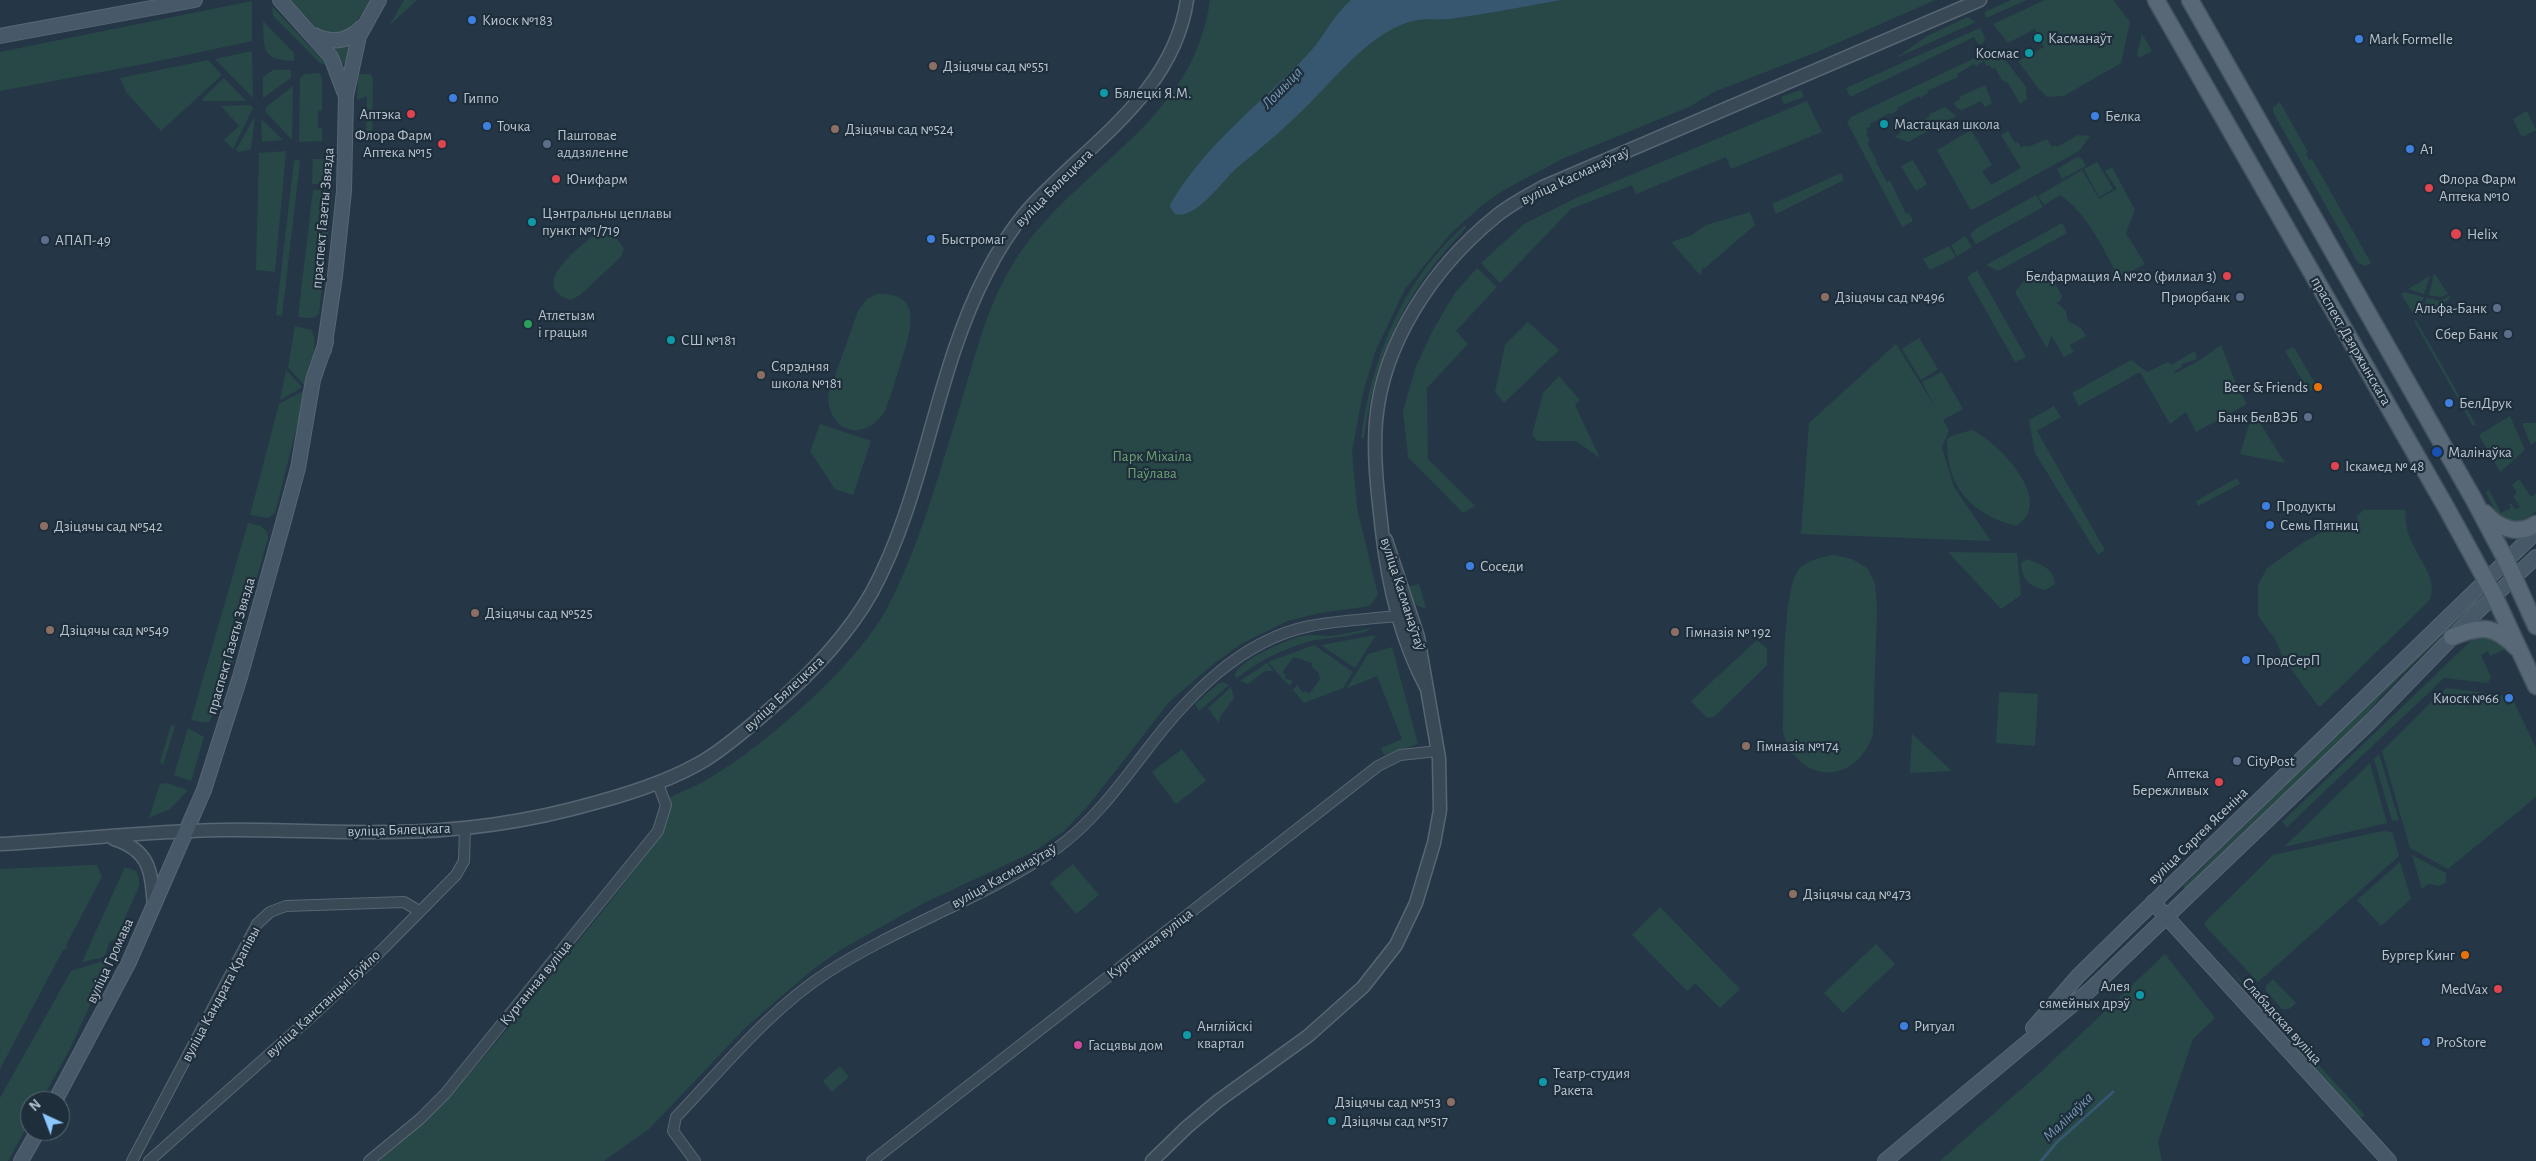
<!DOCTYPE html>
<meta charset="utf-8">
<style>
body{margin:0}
#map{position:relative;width:2536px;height:1161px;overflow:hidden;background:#253747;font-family:"Alegreya Sans",sans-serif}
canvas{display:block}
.north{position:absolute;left:20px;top:1091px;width:50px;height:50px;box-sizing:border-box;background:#1e2e3b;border:1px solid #5c6a76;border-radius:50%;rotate:317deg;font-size:14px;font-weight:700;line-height:20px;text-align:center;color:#b8c3cf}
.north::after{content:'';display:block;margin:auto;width:18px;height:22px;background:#8cc7ff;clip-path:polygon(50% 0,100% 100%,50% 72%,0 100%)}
</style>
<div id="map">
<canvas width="2536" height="1161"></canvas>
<div class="north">N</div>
</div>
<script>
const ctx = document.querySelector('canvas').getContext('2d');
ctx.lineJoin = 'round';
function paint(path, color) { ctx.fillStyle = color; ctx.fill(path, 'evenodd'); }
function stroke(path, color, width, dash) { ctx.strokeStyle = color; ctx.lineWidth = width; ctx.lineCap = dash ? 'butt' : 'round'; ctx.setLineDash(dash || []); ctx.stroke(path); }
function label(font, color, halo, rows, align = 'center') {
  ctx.font = font + ' "Alegreya Sans",sans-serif'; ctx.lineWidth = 4.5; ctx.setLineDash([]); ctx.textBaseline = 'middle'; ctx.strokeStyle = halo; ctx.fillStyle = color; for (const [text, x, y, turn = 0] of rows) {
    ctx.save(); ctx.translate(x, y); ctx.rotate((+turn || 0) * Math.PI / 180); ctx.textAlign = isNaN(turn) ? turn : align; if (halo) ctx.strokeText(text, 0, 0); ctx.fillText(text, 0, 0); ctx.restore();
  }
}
const green = new Path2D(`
 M290,0H370L353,27L337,36L322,33Z
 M404,0H417L389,26Z
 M1210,0H1935L1817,52L1714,92L1689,107L1562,159L1504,190L1485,203L1451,233L1405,289L1375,352L1362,397L1352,452L1357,508L1378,595L1370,606L1320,613L1287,621L1241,644L1216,662L1170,701L1088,806L1064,831L1033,852L924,903L842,949L812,970L747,1026L649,1129L604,1161H378C443,1107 494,1047 546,981C586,932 626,883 663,831L670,809L669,798C682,791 697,786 710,778C765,745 855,667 886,610C919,549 937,479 958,413C974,361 986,305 1016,259C1077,165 1193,124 1210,0Z
 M2011,0H2027L1988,17H1985V12Z
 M2045,0H2113L2130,22L2121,63L2064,96L2047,97L2038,88L2018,61L2044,47L2035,29L2008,43L1993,24Z
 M252,1V41L149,63L0,91V52Z
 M272,6L327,65L320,63L273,16Z
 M1968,17L1976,22L1896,58L1927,36Z
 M263,21L294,53V61C261,60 264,49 263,21Z
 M1980,28L1985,38L1983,44H1978L1974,37L1850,97L1846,88Z
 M2142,34L2152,51L2139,58L2137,54Z
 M350,44L347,63L340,64L328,45Z
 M1996,48L2026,87L2027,99L2020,104L2008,83L2002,80L1995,68L1992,69L1990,65L1987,66L1984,61L1976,66L1974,64L1957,74L1958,77L1927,91L1928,93L1920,98L1919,96L1897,108L1898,110L1891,114L1890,113L1870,124L1871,126L1866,129L1868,133L1866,134L1870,141L1867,143L1877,161L1876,162L1887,182L1890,180L1906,214L1909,213L1913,221L1902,227L1847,122L1851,117Z
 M252,51V52L253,98L215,59Z
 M208,60L222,75L161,131L126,92L120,78Z
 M273,70H291V78L263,98V77Z
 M320,73L322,80V111H318V128H322V141L299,142L300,78L305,74Z
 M358,74H370L373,78L372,141H366L367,96L357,100Z
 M224,78L246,101H203L202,99Z
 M1985,85L1992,103L1985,107L1981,101L1962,110L1957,108L1954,103L1960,99L1959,97Z
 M293,86L292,140L266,112V107Z
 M1801,90L1804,97L1784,104L1781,97Z
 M1807,101L1822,132L1731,169L1726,157L1636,194L1632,185L1571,209L1500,283L1481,263L1524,224L1576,198Z
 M2280,102L2308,152L2306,154L2309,160L2312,159L2371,263L2365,266L2358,263L2273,112V107Z
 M250,105L253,108L233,149L224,140L239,126L221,106Z
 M1945,107L1956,116L1934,128L1925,119L1930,116L1929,114Z
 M2527,111L2536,130L2522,137L2513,119Z
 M255,116L251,149L238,152L236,150Z
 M261,119L283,140L262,142Z
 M1922,121L1928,131L1908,142L1894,137L1901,133L1900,131Z
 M1971,130L1992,165L1982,171L1991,185L2021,168L2001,135L2008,131L2015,143L2018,142L2021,148L2026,145L2028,147L2047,139L2052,147L2056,145L2057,147L2078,135L2090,136L2079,151L1974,209H1970L1937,150Z
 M286,151L275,272L256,270L259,153Z
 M2077,157L2082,159L2086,166L2062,179L2057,169Z
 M299,159L300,162L282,316L276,315L294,161Z
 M313,159H330L332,162L334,181L332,184H312Z
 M1913,160L1927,184L1916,191L1901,166Z
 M2097,162L2113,189L2099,197L2084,169Z
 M2112,167L2135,210L2126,233L2145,264L2119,277C2102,248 2089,215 2060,195L2044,205L2038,196L2082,170L2099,199L2117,189L2105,171Z
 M1841,173L1844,180L1776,214L1772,204Z
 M313,190L333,191L319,313C314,320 306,318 298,317Z
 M2036,195L2043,207L1976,244L1970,235L1977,228Z
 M1750,212L1755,225L1705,268L1703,267L1700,275L1671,242L1692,235L1706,225Z
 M2062,223L2067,233L1998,271L1986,265Z
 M1465,225L1466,228C1406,290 1375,353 1364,438H1361C1371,359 1403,279 1465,225Z
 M598,231C611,231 617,238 624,249L621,257L580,295L571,300C525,286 582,246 598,231Z
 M1965,236L1972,247L1957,256L1951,245Z
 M1949,246L1956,257L1930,270L1923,259Z
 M1477,268L1497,287L1456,331L1468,344L1427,388L1428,459L1475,506L1463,513L1408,457L1403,411L1416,366L1433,330L1455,293Z
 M1977,270L2026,357L2015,362L1967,277Z
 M2040,273L2051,276L2062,296L2060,302H2056L2066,311L2068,321L2081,328L2086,336L2070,345L2074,352L2064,357L2051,335L2047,349L2015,292L2024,281Z
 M2434,273L2448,294L2441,297L2429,295Z
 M2430,276L2424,294L2408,289Z
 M2404,292L2424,297L2415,317L2401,294Z
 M877,294C926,292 910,333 901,362C896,379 891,395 885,411C865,443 828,433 828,395L858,311L867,299Z
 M2449,296L2450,299L2419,317L2427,298L2441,301Z
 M2416,320L2476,425L2473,426L2414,321Z
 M1528,322L1559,350L1504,403L1495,392L1505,345Z
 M295,326L311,330C320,340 309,374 305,386L288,367Z
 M1919,338L1938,369L1921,380L1902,349Z
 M1896,344L1935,407L1922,382L1942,372L1963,409L1943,420L1949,430L1942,448L1954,487L1991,541L1801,534L1809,423Z
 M2221,345L2236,384L2247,404L2196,432L2186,412L2170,424L2140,372L2079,406L2072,393L2131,360L2147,372L2168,362L2171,365L2195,351L2197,359L2182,364V367L2174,371L2176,373L2200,360Z
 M2292,347L2295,349L2316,385L2315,389L2309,392L2285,351Z
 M286,370L301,386V388L280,400Z
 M1559,376L1580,400L1575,405L1600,458L1576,441H1538L1532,435L1543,393Z
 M303,391L299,424L297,426L275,513L268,518L250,515L279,404Z
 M2054,406L2061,417L2037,431L2105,550L2098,555L2035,453L2029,420Z
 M2253,412L2285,463L2240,454Z
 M2510,416L2525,450L2500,472L2479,435Z
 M2522,423H2536V441L2531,445Z
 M820,424L871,441L853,495L835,489L810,451Z
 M1972,430C1998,442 2057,502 2016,526C1971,514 1946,487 1947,439L1954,435Z
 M2237,478L2240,484L2198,506L2196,501Z
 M2519,479L2531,497L2536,494V511C2522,523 2516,523 2499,518L2486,492L2489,490L2501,513L2511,508L2509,504L2511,503L2515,510L2520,507L2513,496L2517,493L2512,485Z
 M2364,510H2405C2406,519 2406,530 2410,538C2417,558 2440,580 2429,601L2321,706H2318L2283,658L2275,639L2258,616V585L2267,568L2301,544L2325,530L2348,521L2357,522V516Z
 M248,523L261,526L267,532L268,538L229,676L210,721L206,723L191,720Z
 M1948,552L2017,553L2021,595L2001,609Z
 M1833,555L1852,559L1867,568L1875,583L1877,607L1873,734C1856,786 1798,785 1783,732C1784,702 1781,583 1801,567C1810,560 1822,557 1833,555Z
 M2027,559C2040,564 2054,568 2055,584L2045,590C2029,586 2022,580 2021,563Z
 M1419,584L1426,608C1413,607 1412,598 1408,587Z
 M2475,600L2477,602L2383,694L2361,721L2186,890L2183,886Z
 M1371,628C1366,635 1328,638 1316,640C1288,646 1260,660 1237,678L1235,676C1236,661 1289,639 1302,636C1311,634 1321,636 1329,636C1343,635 1357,631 1371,628Z
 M2478,634L2500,640L2505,649L2490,656L2488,651L2481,655L2491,677L2488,683L2444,678L2287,827L2282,822Z
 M1376,635L1355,668L1321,645Z
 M1757,640L1767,649V665L1714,717L1707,718L1691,701Z
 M1314,645L1353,672L1343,688L1304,703L1293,690L1297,685L1303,693L1305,691L1309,694L1321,678L1318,675L1319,673L1312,667V663L1294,657L1282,672L1286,675L1284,678L1293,681L1289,686L1268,662Z
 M1392,647L1418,744L1384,755L1381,748L1402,739L1377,676L1347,688L1368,654Z
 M1267,663L1274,671H1265L1248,684L1240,681Z
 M1223,682L1229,685L1199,711L1195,704L1218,684Z
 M1231,687L1234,698L1220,717L1219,723L1208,708Z
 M2446,688L2502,695L2508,706L2514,702L2536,748V797L2448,869L2410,848L2382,751Z
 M1999,692L2038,694L2035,746L1996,743Z
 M171,725L175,726L163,765L160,762Z
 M188,728L204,737L191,781L174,775Z
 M1912,734L1952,771L1910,773Z
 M1182,749L1206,781L1176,804L1152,772Z
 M2379,754L2399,820L2392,821L2374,759Z
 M2370,763L2387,823L2284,847Z
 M166,783L188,790L170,809L149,818L160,784Z
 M2383,831L2392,832L2399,856L2258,982L2205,926V922L2273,855Z
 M2412,855L2446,873V883L2439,886L2428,884L2422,889Z
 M2400,862L2411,899L2381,926L2357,900Z
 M1073,864L1099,895L1076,914L1050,883Z
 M92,865H97L102,877L66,945L67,948L63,950L0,1069V869Z
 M125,867L136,871L139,878V886L116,939L110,941L104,957L82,962Z
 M1660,907L1740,989L1720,1008L1695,983L1687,991L1632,935Z
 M1876,944L1895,964L1843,1013L1824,993Z
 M2165,954L2215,1018L2193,1039L2158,1142L2162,1161H1940L2044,1069Z
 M106,960L110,961L109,964L70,1049L41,1101H30V1121L8,1161H0V1098L71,971Z
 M2229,967L2274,1016L2268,1018Z
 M2273,979L2296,1003L2289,1009H2282L2266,991V986Z
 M2288,1032L2363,1113L2365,1116L2358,1118L2290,1042Z
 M840,1066L849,1077L832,1092L823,1081Z`);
const water = new Path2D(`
 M1351,0H1561C1526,6 1491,13 1456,18C1434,22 1425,15 1401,25C1365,40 1337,76 1310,103C1287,126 1264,146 1239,166C1223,179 1197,220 1175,214L1170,207L1171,203C1207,142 1261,104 1308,54C1324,37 1333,15 1351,0Z`);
const stream = new Path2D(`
 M2041,1161L2057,1142L2113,1092`);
const minor = new Path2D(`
 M132,1161L257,924L270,912L286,906L404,902L419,911
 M149,1161L310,1018L374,958L456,875L464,861L465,828
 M369,1161L420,1119L445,1094L658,831L666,805L658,784
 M695,1161L673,1131L676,1117C724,1067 769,1010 828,972C901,925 985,898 1057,848C1093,822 1119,786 1146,751C1187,697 1240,640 1310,626C1341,620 1373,619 1405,615
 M872,1161L1378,766L1400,755L1438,751`);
const tertiary = new Path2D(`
 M1426,687C1401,640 1388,584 1382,531C1378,494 1373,459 1376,421C1383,341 1434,267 1495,217C1509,205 1527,196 1543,187L1980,0
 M114,839C151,851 151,872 154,906
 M0,844C74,840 148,831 222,830C277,829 332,833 387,832C458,832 529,822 598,802C635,792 672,780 705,760C728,746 749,727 770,709C810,675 846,638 872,592C926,492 934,374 986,274C997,252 1010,231 1026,212C1085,145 1173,96 1187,0
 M1152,1161L1187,1127L1218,1101L1308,1036L1363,987L1396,945L1416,903L1434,843L1440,810L1439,758L1418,637L1386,540`);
const secondary = new Path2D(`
 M280,0L331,57L345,94
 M314,35C332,44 348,42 362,27
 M0,36L195,0
 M324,350L335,276L344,191L346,96L359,36L379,0
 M2153,902L2389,1161
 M2033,1028L2078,976L2129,926L2536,532
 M55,1101L129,962L204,790L240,677L285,516L298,468L313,380L326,342
 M21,1161L38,1131
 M1885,1161L2090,990L2371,721L2477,612L2536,557`);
const primary = new Path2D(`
 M2156,0L2447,509L2494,595L2536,686
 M2190,0L2473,498L2506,560L2536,626
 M2485,513C2498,528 2518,536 2536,524
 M2452,637C2482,625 2494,625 2517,648`);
const markers = [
 [472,20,5,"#3f7fe0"],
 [2038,38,5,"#0f9aa8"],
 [2359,39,5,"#3f7fe0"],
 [2029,53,5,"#0f9aa8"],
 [933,66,5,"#8d6e63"],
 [1104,93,5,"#0f9aa8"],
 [453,98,5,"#3f7fe0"],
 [411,114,5,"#e0444e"],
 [2095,116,5,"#3f7fe0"],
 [1884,124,5,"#0f9aa8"],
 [487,126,5,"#3f7fe0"],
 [835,129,5,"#8d6e63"],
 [442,144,5,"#e0444e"],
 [547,144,5,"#5c6f8a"],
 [2410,149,5,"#3f7fe0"],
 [556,179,5,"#e0444e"],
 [2429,188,5,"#e0444e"],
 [532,222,5,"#0f9aa8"],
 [2456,234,6,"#e0444e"],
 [931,239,5,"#3f7fe0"],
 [45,240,5,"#5c6f8a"],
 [2227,276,5,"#e0444e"],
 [1825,297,5,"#8d6e63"],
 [2240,297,5,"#5c6f8a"],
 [2497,308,5,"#5c6f8a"],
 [528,324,5,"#2e9e5b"],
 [2508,334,5,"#5c6f8a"],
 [671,340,5,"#0f9aa8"],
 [761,375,5,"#8d6e63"],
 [2318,387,5,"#e8710a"],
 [2449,403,5,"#3f7fe0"],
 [2308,417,5,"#5c6f8a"],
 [2437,452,6,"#1a4fb4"],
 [2335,466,5,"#e0444e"],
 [2266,506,5,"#3f7fe0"],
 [2270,525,5,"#3f7fe0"],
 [44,526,5,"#8d6e63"],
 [1470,566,5,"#3f7fe0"],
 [475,613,5,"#8d6e63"],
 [50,630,5,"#8d6e63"],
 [1675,632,5,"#8d6e63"],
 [2246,660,5,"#3f7fe0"],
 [2509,698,5,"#3f7fe0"],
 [1746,746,5,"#8d6e63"],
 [2237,761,5,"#5c6f8a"],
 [2219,782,5,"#e0444e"],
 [1793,894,5,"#8d6e63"],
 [2465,955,5,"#e8710a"],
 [2498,989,5,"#e0444e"],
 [2140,995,5,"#0f9aa8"],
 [1904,1026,5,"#3f7fe0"],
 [1187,1035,5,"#0f9aa8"],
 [2426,1042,5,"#3f7fe0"],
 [1078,1045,5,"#d1479c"],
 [1543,1082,5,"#0f9aa8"],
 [1451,1102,5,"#8d6e63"],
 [1332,1121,5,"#0f9aa8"]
];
const poiNames = [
 ["Киоск №183",482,20],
 ["Касманаўт",2048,38],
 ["Mark Formelle",2369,39],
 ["Космас",2019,53,"right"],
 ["Дзіцячы сад №551",943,66],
 ["Бялецкі Я.М.",1114,93],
 ["Гиппо",463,98],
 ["Аптэка",401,114,"right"],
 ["Белка",2105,116],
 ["Мастацкая школа",1894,124],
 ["Точка",497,126],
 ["Дзіцячы сад №524",845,129],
 ["Флора Фарм",432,135,"right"],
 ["Аптека №15",432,152,"right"],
 ["Паштовае",557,135],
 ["аддзяленне",557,152],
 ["A1",2420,149],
 ["Юнифарм",566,179],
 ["Флора Фарм",2439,179],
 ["Аптека №10",2439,196],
 ["Цэнтральны цеплавы",542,213],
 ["пункт №1/719",542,230],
 ["Helix",2467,234],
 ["Быстромаг",941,239],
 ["АПАП-49",55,240],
 ["Белфармация А №20 (филиал 3)",2217,276,"right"],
 ["Дзіцячы сад №496",1835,297],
 ["Приорбанк",2230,297,"right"],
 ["Альфа-Банк",2487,308,"right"],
 ["Атлетызм",538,315],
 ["і грацыя",538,332],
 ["Сбер Банк",2498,334,"right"],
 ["СШ №181",681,340],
 ["Сярэдняя",771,366],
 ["школа №181",771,383],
 ["Beer & Friends",2308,387,"right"],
 ["БелДрук",2459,403],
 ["Банк БелВЭБ",2298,417,"right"],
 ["Малінаўка",2448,452],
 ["Іскамед № 48",2345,466],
 ["Продукты",2276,506],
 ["Семь Пятниц",2280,525],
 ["Дзіцячы сад №542",54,526],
 ["Соседи",1480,566],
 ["Дзіцячы сад №525",485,613],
 ["Дзіцячы сад №549",60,630],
 ["Гімназія № 192",1685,632],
 ["ПродСерП",2256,660],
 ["Киоск №66",2499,698,"right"],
 ["Гімназія №174",1756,746],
 ["CityPost",2247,761],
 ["Аптека",2209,773,"right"],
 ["Бережливых",2209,790,"right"],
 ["Дзіцячы сад №473",1803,894],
 ["Бургер Кинг",2455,955,"right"],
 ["Алея",2130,986,"right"],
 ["сямейных дрэў",2130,1003,"right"],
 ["MedVax",2488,989,"right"],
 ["Англійскі",1197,1026],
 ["квартал",1197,1043],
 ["Ритуал",1914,1026],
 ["ProStore",2436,1042],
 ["Гасцявы дом",1088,1045],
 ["Театр-студия",1553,1073],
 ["Ракета",1553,1090],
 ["Дзіцячы сад №513",1441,1102,"right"],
 ["Дзіцячы сад №517",1342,1121]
];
const streetNames = [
 ["вуліца Касманаўтаў",1575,176,-25],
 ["вуліца Бялецкага",1054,188,-45],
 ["праспект Газеты Звязда",323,218,-85],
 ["праспект Дзяржынскага",2351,341,60],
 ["вуліца Касманаўтаў",1403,594,72],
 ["праспект Газеты Звязда",231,646,-74],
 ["вуліца Бялецкага",784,694,-43],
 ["вуліца Бялецкага",399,830,-2],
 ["вуліца Сяргея Ясеніна",2198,836,-44],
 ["вуліца Касманаўтаў",1004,876,-29],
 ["Курганная вуліца",1150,944,-38],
 ["вуліца Громава",110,961,-65],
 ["Курганная вуліца",536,983,-51],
 ["вуліца Кандрата Крапівы",221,994,-62],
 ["вуліца Канстанцыі Буйло",323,1004,-43],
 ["Слабадская вуліца",2282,1021,48]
];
const parkNames = [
 ["Парк Міхаіла",1152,456],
 ["Паўлава",1152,473]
];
const waterNames = [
 ["Лошыца",1282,88,-46],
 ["Малінаўка",2068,1117,-44]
];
paint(green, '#274847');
paint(water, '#37566f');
stroke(stream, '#37566f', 3);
stroke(minor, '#586673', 12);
stroke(tertiary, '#586673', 15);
stroke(secondary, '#586673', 16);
stroke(primary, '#43525f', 19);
stroke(minor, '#3a4956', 10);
stroke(tertiary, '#3a4956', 12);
stroke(secondary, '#475869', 14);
stroke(primary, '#586876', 16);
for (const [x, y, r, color] of markers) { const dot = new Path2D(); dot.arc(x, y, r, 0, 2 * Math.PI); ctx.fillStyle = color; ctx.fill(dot); stroke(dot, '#1e2e3b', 2); }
label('15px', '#b8c3cf', '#1e2e3b', poiNames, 'left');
label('15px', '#b8c3cf', '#1e2e3b', streetNames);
label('15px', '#6ca272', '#1e2e3b', parkNames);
label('italic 16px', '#7598b5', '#1e2e3b', waterNames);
</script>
